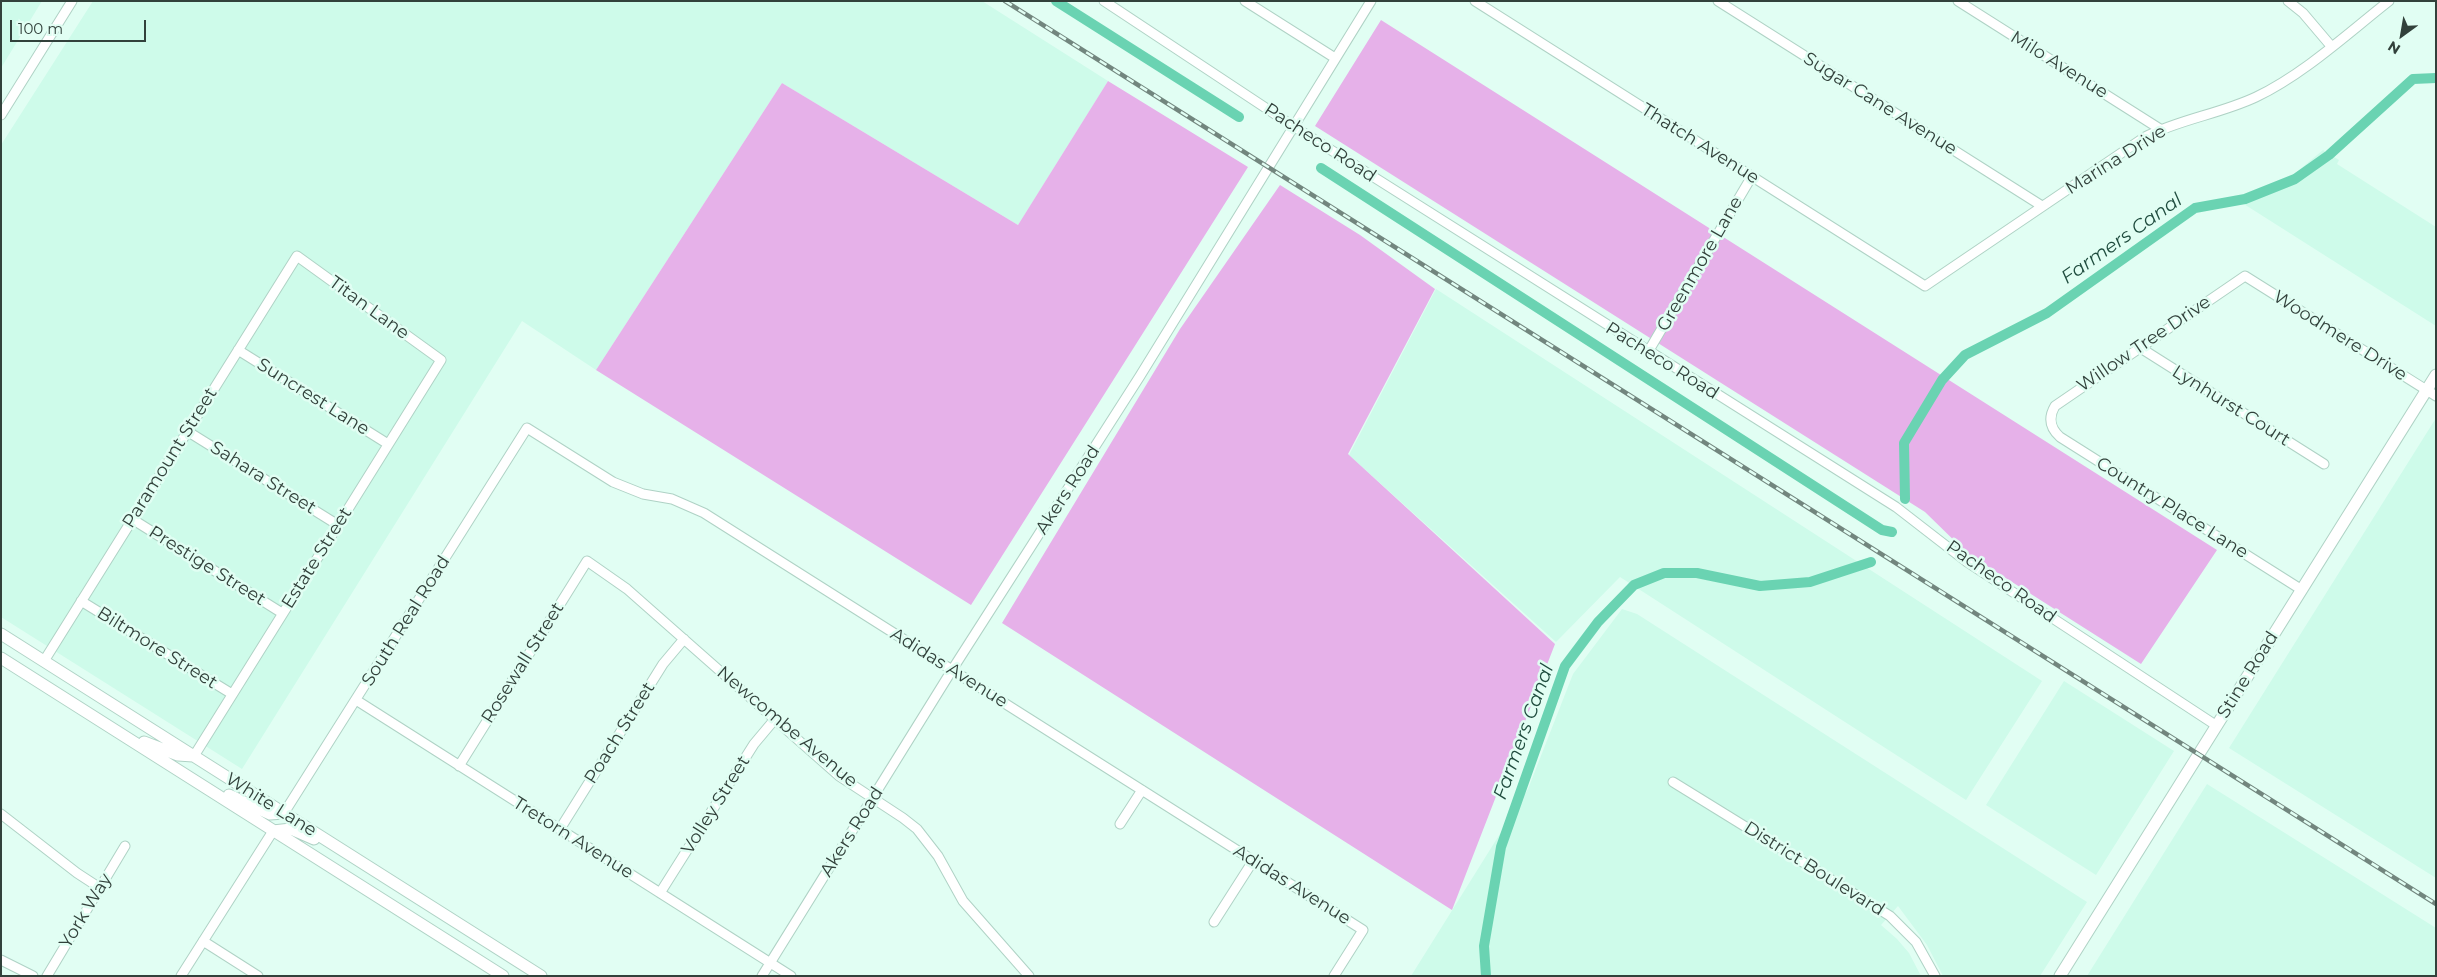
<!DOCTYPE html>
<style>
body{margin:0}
#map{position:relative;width:2437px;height:977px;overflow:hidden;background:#e1fef3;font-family:Montserrat,sans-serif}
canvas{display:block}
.frame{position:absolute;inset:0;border:2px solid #32413b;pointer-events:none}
.north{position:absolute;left:2377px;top:10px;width:50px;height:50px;-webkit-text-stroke:4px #e1fef3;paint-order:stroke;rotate:212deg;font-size:14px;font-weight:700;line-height:20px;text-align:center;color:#32413b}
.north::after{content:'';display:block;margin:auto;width:18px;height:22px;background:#32413b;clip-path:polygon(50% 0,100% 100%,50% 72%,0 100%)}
.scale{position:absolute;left:10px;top:20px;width:136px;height:22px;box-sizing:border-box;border:2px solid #32413b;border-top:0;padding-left:6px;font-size:15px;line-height:18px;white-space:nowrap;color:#32413b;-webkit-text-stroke:4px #e1fef3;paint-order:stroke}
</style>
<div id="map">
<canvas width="2437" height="977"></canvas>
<div class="frame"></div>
<div class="north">N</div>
<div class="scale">100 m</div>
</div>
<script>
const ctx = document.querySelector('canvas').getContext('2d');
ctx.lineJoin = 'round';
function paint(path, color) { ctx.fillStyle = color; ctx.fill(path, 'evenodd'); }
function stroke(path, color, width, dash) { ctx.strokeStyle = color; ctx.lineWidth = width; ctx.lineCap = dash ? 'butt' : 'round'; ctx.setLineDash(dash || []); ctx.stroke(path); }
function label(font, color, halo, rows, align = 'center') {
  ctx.font = font + ' Montserrat,sans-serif'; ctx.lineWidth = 5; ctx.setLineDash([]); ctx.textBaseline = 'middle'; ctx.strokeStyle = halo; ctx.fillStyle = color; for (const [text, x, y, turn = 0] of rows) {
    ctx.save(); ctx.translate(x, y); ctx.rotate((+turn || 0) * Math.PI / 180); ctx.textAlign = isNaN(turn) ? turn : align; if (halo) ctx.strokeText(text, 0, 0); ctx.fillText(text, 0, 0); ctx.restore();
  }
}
const built = new Path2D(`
 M1,1H42L1,68Z
 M93,1H982L1108,81L1018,225L782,83L596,370L522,321L242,769L1,617V145Z
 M2323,150L2339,160L2337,164L2436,227V326L2236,199L2287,180Z
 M1436,289L2042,681L1966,800L1620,577L1556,642L1349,455Z
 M2436,418V878L2229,748Z
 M1622,609L1637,614L2087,902L2040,976H1943L1927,945L1898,906L1881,925L1897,939L1909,953L1921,976H1411L1528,789L1573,674Z
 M2064,681L2174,751L2096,875L1986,805Z
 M2207,784L2436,928V976H2087Z`);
const green = new Path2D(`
 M1381,20L2217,550L2141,664L1968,554L1925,512L1315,126Z
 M1108,81L1248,167L971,605L596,370L782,83L1018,225Z
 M1280,185L1360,235L1435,289L1348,454L1555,644L1452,910L1002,623L1180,329Z`);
const canal = new Path2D(`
 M1056,1L1239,117
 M1321,168L1882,530L1892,532
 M1905,499L1904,443L1942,380L1965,355L2047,313L2195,208L2245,199L2295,179L2329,155L2413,79L2436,78
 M1486,976L1484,946L1501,847L1565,666L1598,622L1634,585L1664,573H1697L1760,586L1810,582L1871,562`);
const minor = new Path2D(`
 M1104,1L1293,126L1896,507L1967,562L2217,726
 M1245,1L1335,58
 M1475,1L1925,286L2145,137C2180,119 2220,114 2256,97C2304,74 2347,34 2389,1
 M1718,1L2042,206
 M1958,1L2160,129
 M2288,1L2303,13L2331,46
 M1,115L72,1
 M2139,347L2324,464
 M238,350L388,444
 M1648,352L1752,176
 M187,431L338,525
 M132,519L282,613
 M2302,590L2060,437C2050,428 2048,418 2055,406L2245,276L2436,396
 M81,601L232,694
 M44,661L297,256L441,360L194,756
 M356,700L791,976
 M459,766L587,561L627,589L839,776L903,818L917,829L938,856L963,901L1029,976
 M1673,782L1890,916L1916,942L1935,976
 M284,813L527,428L613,482L643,494L672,499L704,513L1363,930L1334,976
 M1,814L77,873L100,888
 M1120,824L1142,790
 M560,829L663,664L684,639
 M660,893L754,744L775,719
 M1214,922L1253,861
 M203,941L258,976
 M1,960L33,976
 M47,976L125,846
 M181,976L273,831
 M762,976L952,670L1140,376L1371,1`);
const major = new Path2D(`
 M1,634L541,976
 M1,658L503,976
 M144,742L178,755L193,756
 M229,795L270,814L284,813
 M273,831L291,829L314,839
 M2060,976L2436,375`);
const rail = new Path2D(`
 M1005,1L2436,904`);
const streetNames = [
 ["Milo Avenue",2059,65,32],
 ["Sugar Cane Avenue",1880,104,32],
 ["Pacheco Road",1320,143,33],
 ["Thatch Avenue",1700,144,32],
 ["Marina Drive",2116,160,-32],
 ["Greenmore Lane",1700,264,-60],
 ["Titan Lane",369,308,36],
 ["Woodmere Drive",2340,336,32],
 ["Willow Tree Drive",2144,344,-34],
 ["Pacheco Road",1662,361,32],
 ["Suncrest Lane",313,397,32],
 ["Lynhurst Court",2231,406,32],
 ["Paramount Street",170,458,-58],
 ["Sahara Street",263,478,32],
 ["Akers Road",1068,490,-57],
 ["Country Place Lane",2172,508,32],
 ["Estate Street",317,558,-58],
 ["Prestige Street",207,566,32],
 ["Pacheco Road",2001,582,35],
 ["South Real Road",406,621,-58],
 ["Biltmore Street",157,648,32],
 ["Rosewall Street",523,663,-58],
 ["Adidas Avenue",949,668,32],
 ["Stine Road",2248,675,-58],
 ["Newcombe Avenue",787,727,40],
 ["Poach Street",620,733,-58],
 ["White Lane",271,805,32],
 ["Volley Street",716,805,-58],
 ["Akers Road",852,832,-58],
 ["Tretorn Avenue",573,838,32],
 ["District Boulevard",1814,869,32],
 ["Adidas Avenue",1292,885,32],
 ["York Way",86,911,-59]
];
const waterNames = [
 ["Farmers Canal",2122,239,-35],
 ["Farmers Canal",1524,732,-70]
];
paint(built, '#cefbea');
paint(green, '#e6b1e9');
stroke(canal, '#6ad3b2', 10);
stroke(minor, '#afd2c5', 11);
stroke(major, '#afd2c5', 13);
stroke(minor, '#fff', 9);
stroke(major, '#fff', 11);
stroke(rail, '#72867e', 4.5);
stroke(rail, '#e1fef3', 2.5, [8]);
label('18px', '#32413b', '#e1fef3', streetNames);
label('italic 19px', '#1f4c3e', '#e1fef3', waterNames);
</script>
